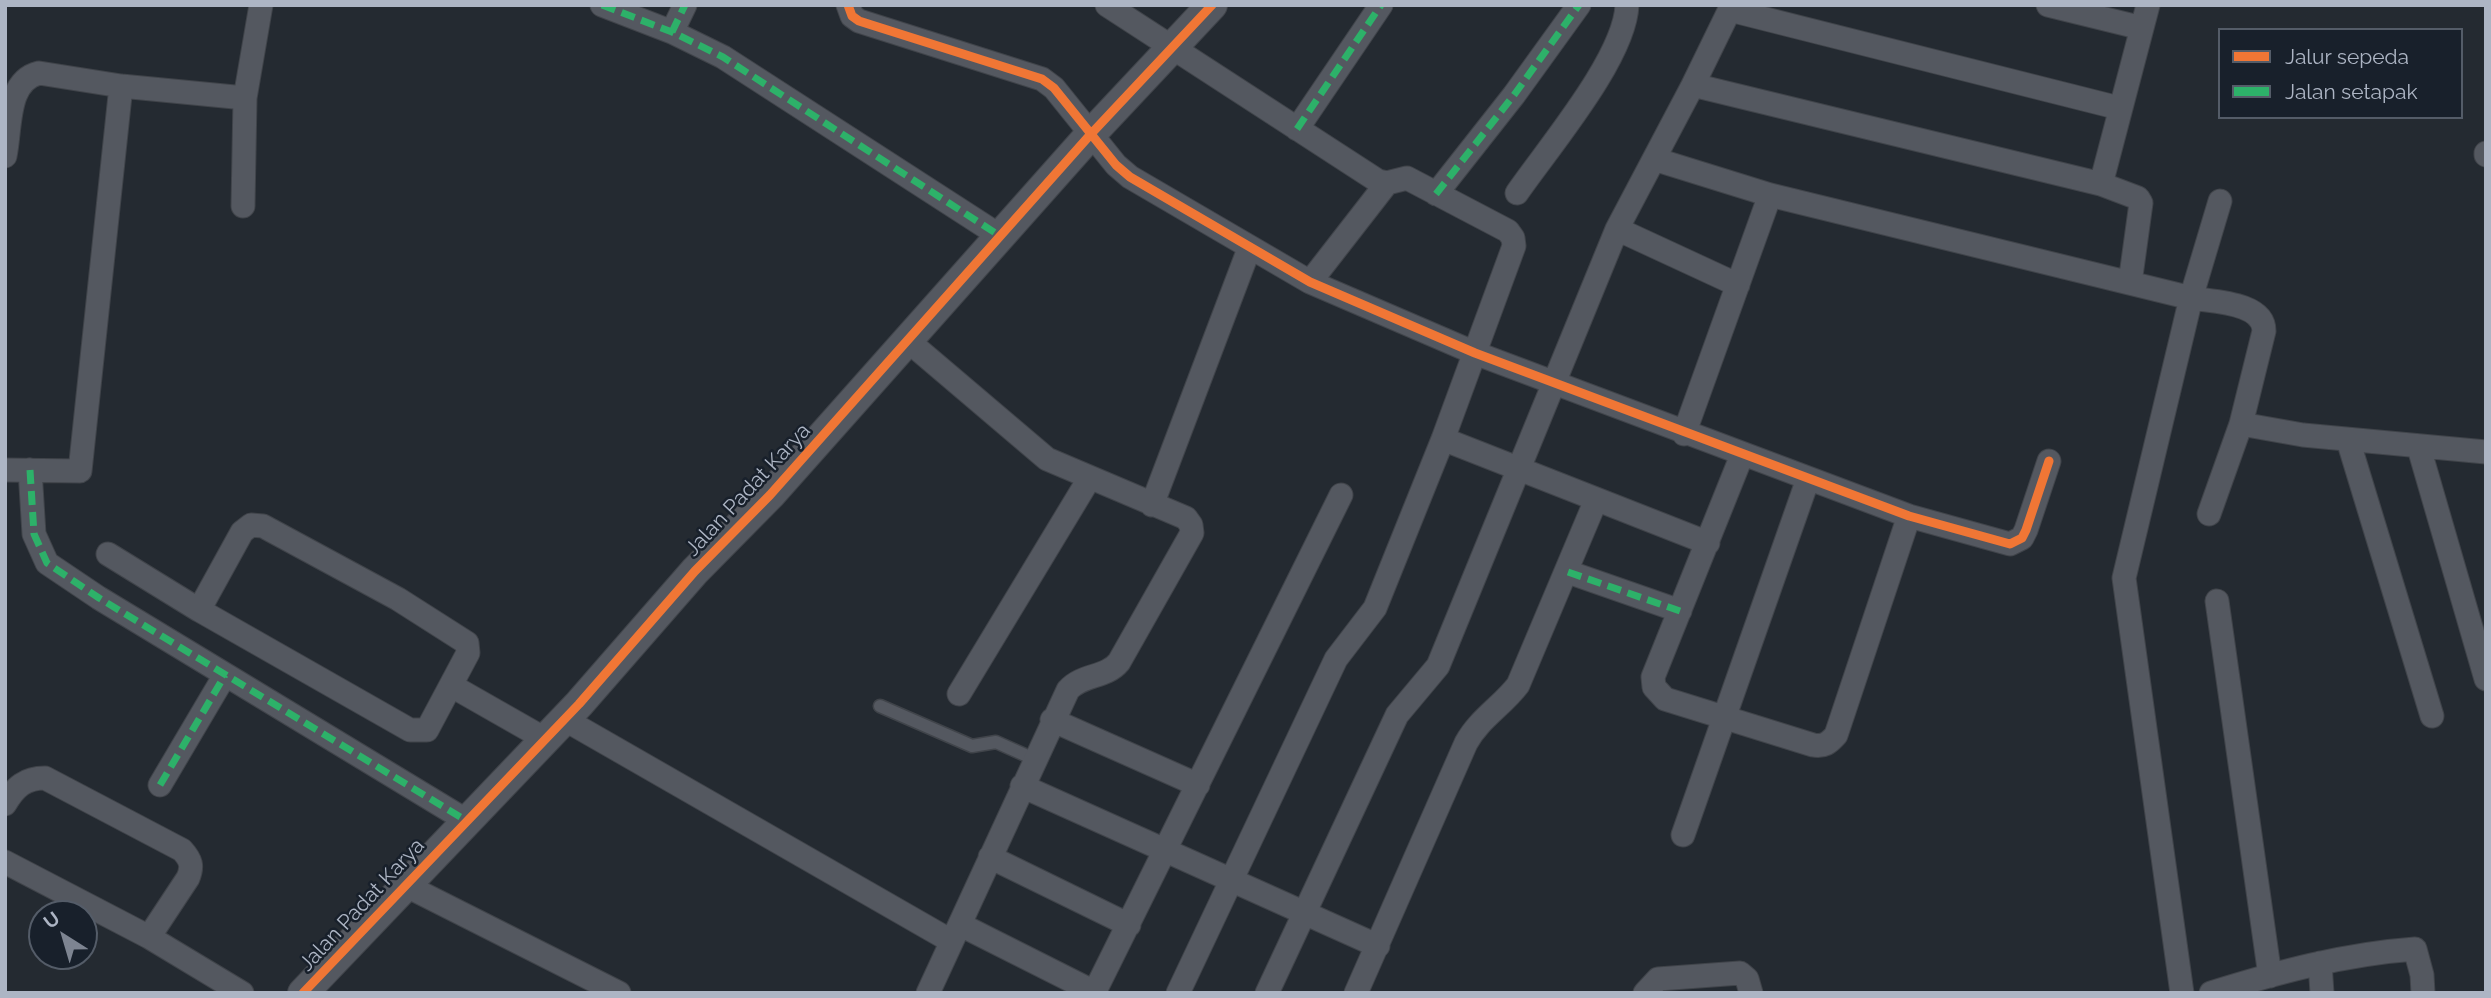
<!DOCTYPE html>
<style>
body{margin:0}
#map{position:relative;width:2491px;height:998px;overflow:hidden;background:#242a31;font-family:Raleway,sans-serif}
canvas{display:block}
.frame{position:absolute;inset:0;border:7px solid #adb5c4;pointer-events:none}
.legend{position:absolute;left:2218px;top:28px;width:245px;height:91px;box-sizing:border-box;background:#18202b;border:2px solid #545c68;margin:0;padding:9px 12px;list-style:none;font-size:21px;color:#adb5c4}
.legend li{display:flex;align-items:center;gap:14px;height:35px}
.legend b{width:35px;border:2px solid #545c68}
.north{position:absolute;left:28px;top:900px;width:70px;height:70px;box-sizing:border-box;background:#18202b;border:2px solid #545c68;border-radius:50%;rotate:323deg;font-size:19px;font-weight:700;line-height:28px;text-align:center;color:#adb5c4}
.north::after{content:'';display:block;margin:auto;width:24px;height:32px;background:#7d8491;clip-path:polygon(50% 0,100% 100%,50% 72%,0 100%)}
</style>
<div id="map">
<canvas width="2491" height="998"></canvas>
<div class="frame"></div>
<ul class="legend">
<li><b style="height:9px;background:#f07635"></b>Jalur sepeda</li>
<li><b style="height:9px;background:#2db169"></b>Jalan setapak</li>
</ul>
<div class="north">U</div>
</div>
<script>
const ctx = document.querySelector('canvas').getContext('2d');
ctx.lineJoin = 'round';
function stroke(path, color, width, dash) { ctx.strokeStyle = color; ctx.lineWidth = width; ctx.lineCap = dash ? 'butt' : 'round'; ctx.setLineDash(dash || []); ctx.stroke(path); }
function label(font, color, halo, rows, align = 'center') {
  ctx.font = font + ' Raleway,sans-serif'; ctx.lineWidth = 5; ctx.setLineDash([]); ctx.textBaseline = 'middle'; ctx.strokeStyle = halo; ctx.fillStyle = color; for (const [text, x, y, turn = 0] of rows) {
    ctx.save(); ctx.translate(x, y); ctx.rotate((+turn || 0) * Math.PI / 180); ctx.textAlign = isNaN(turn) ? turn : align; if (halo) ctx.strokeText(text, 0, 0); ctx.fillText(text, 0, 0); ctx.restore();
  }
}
const service = new Path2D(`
 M880,706L972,746L996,742L1034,759`);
const minor = new Path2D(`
 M602,5L672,32L723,57L1000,236
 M848,5L852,16L859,21L1042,79L1054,88L1116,165L1130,177L1310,282L1475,353L1909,516L2010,544L2022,538L2026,530L2049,461
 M1107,5L1378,181L1387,183L1407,178L1508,231L1513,238L1514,246L1443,439L1375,608L1336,659L1178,993
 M2048,5L2142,28
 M1730,10L2119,108
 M672,32L685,5
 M1693,85L2101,184
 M1297,129L1381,5
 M2486,153V155
 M5,156C11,128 6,81 39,73L121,86L245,98L261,5
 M1654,159L1770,195L2191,298C2213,302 2264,302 2264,331L2241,424L2209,514
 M1517,193C1548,148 1625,58 1627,5
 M1436,194L1514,95L1579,5
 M243,206L245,98
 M1617,229L1738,285
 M1310,282L1387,183
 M2130,283L2141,203L2138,198L2101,184L2148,5
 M907,340L1047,459L1186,518L1191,525L1192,533L1119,662C1106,678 1082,674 1068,690L928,993
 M2241,424L2303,435L2486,452
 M1684,434L1770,195
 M1443,439L1708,543
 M2348,440L2432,716
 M2419,448L2486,679
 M1742,455L1653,677L1654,687L1665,699L1813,745C1824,747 1829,743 1836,735L1909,516
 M5,470L80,471L121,86
 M30,470L34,534L47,563L99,598L467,821
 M1152,505L1249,249
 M251,525L263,526L398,599L467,643L468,653L427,730H410L199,610L242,532Z
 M108,554L199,610
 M1568,572L1680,611
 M2217,601L2270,976
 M452,686L545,739
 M959,694L1089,479
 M564,719L951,941
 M1052,720L1198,785
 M160,785L225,675
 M1022,786L1378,946
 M5,804C15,787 25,778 45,778L182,850C191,860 193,866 188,878L149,937
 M1683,835L1808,479
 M990,857L1129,925
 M5,862L149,937L242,993
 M405,885L619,993
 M961,925L1094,992
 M2320,963L2322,993
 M1094,993L1341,495
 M1267,993L1397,715L1438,666L1617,229L1693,85L1732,5
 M1356,993L1466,743C1479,719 1502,706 1518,685L1596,500
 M1645,993L1658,979L1740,973L1747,979L1751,993
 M2182,993L2124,578L2191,298L2220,201
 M2211,993C2278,972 2345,954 2415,949L2422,975L2423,993`);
const tertiary = new Path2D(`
 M303,993L579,704L695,571L770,495L1090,135L1212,5`);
const quiet = new Path2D(`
 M602,5L672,32L723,57L1000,236
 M672,32L685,5
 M1297,129L1381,5
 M1436,194L1514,95L1579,5
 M30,470L34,534L47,563L99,598L467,821
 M1568,572L1680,611
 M160,785L225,675`);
const cycleway = new Path2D(`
 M848,5L852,16L859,21L1042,79L1054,88L1116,165L1130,177L1310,282L1475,353L1909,516L2010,544L2022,538L2026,530L2049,461
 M303,993L579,704L695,571L770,495L1090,135L1212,5`);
const streetNames = [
 ["Jalan Padat Karya",748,490,-47],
 ["Jalan Padat Karya",362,905,-47]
];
stroke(service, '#40444a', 15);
stroke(minor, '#40444a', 25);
stroke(tertiary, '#40444a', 32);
stroke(service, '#545860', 12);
stroke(minor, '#545860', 23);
stroke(tertiary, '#545860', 30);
stroke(quiet, '#2db169', 7, [14, 7]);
stroke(cycleway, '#f07635', 9);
label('21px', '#adb5c4', '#18202b', streetNames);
</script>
